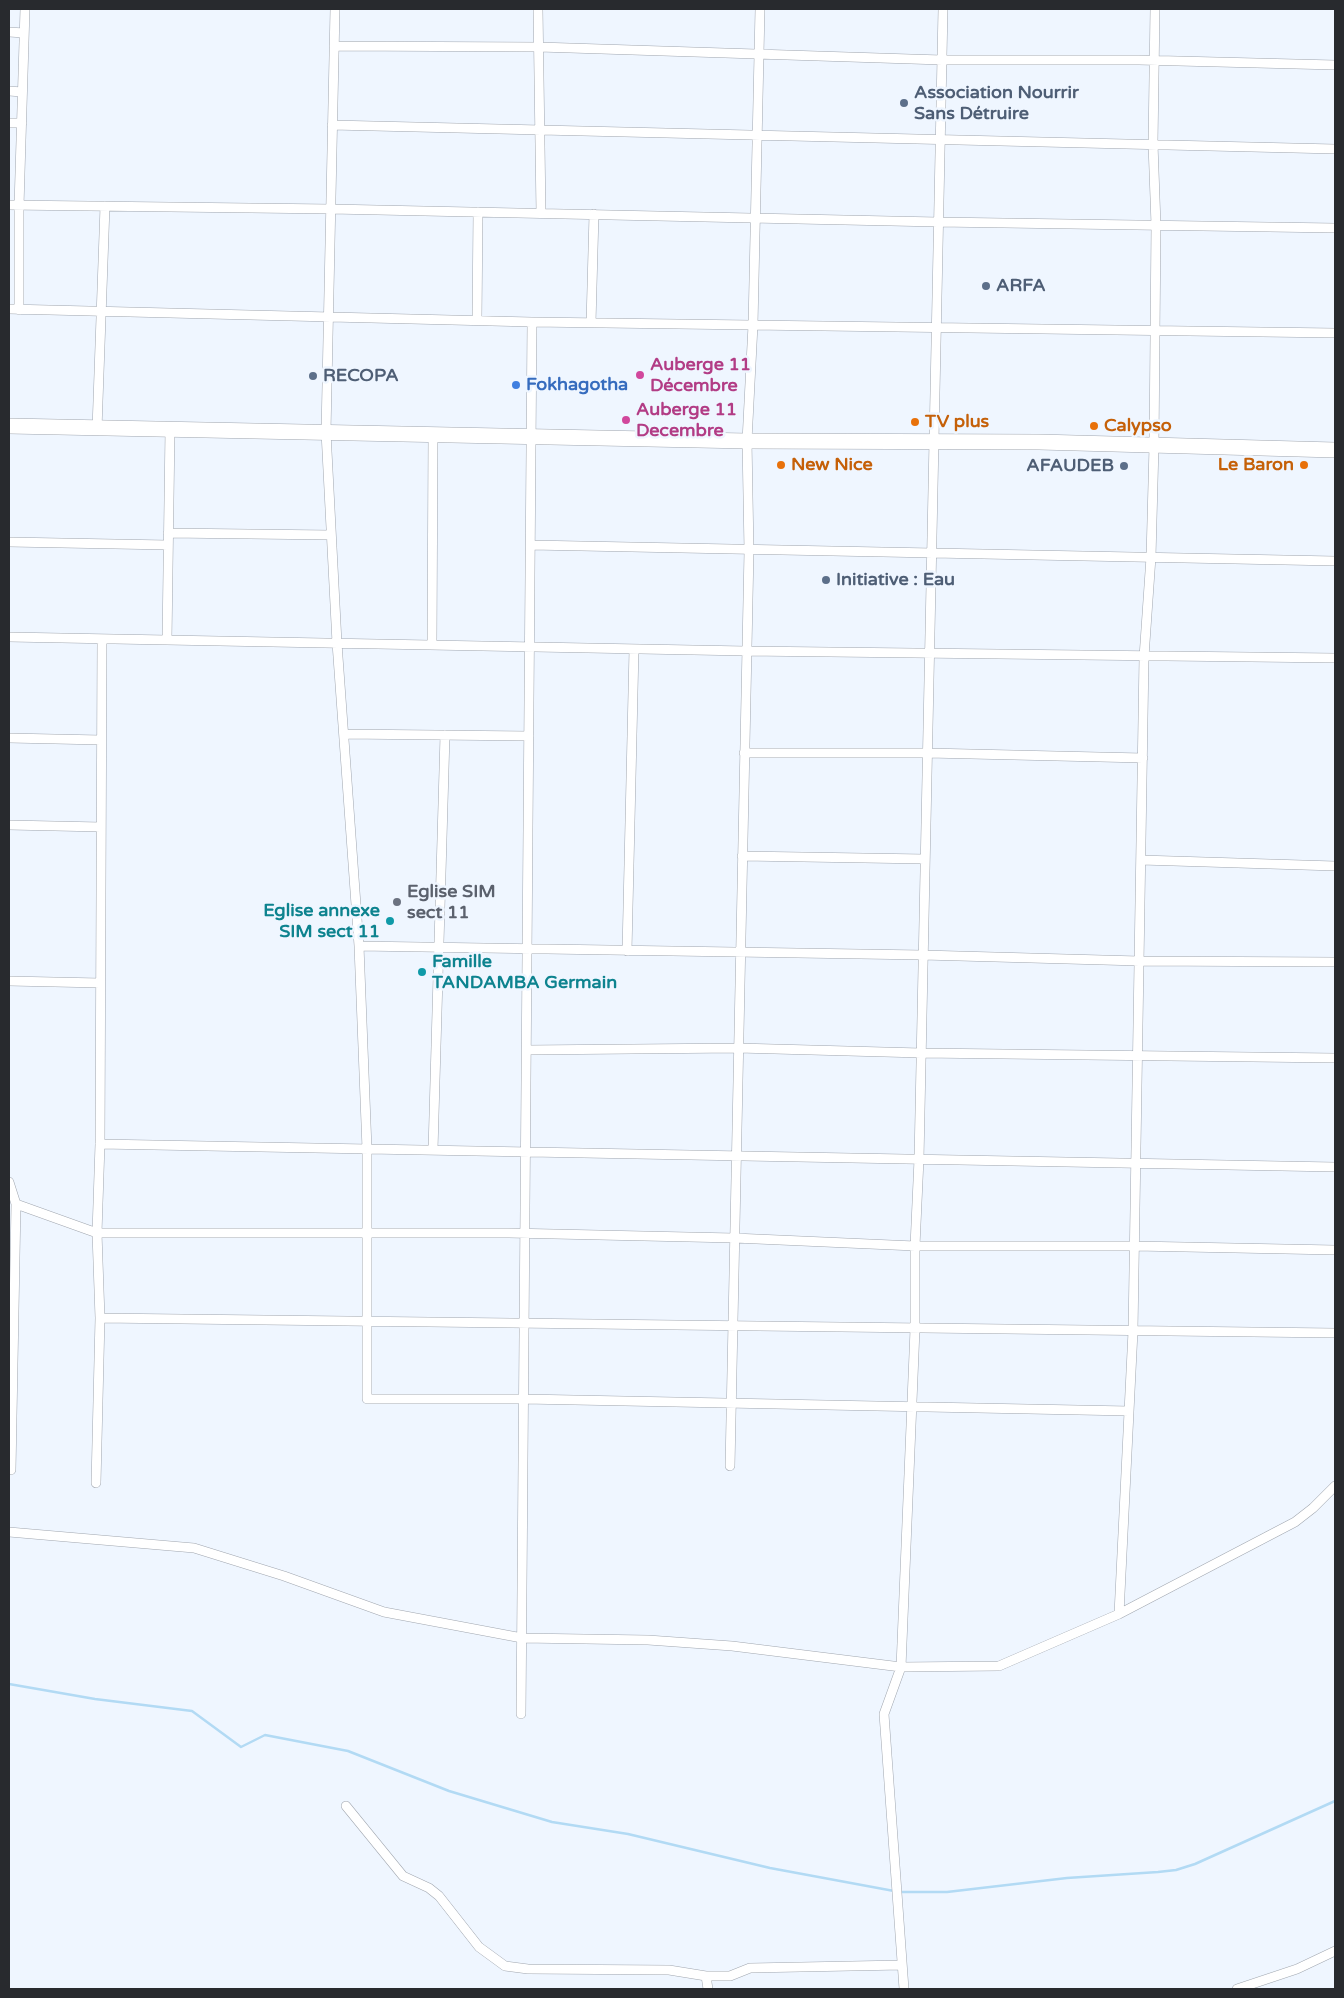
<!DOCTYPE html>
<meta charset="utf-8">
<style>
body{margin:0}
#map{position:relative;width:1344px;height:1998px;overflow:hidden;background:#eff6ff;font-family:"Varela Round",sans-serif}
canvas{display:block}
.frame{position:absolute;inset:0;border:10px solid #282a2e;pointer-events:none}
</style>
<div id="map">
<canvas width="1344" height="1998"></canvas>
<div class="frame"></div>
</div>
<script>
const ctx = document.querySelector('canvas').getContext('2d');
ctx.lineJoin = 'round';
function stroke(path, color, width, dash) { ctx.strokeStyle = color; ctx.lineWidth = width; ctx.lineCap = dash ? 'butt' : 'round'; ctx.setLineDash(dash || []); ctx.stroke(path); }
function label(font, color, halo, rows, align = 'center') {
  ctx.font = font + ' "Varela Round",sans-serif'; ctx.lineWidth = 5; ctx.setLineDash([]); ctx.textBaseline = 'middle'; ctx.strokeStyle = halo; ctx.fillStyle = color; for (const [text, x, y, turn = 0] of rows) {
    ctx.save(); ctx.translate(x, y); ctx.rotate((+turn || 0) * Math.PI / 180); ctx.textAlign = isNaN(turn) ? turn : align; if (halo) ctx.strokeText(text, 0, 0); ctx.fillText(text, 0, 0); ctx.restore();
  }
}
const stream = new Path2D(`
 M9,1684L95,1699L192,1711L241,1747L265,1735L348,1751L449,1791L552,1822L628,1834L770,1868L894,1891
 M900,1892H947L1067,1878L1158,1872L1176,1870L1195,1864L1335,1801`);
const street = new Path2D(`
 M335,9L326,432L337,643L359,946L367,1149V1399H524L1129,1411
 M538,9L541,213
 M9,32L24,33
 M334,46L539,47L942,60H1139L1335,65
 M9,91L22,92
 M9,123H22
 M332,125L1335,149
 M9,205L331,209L938,222L1335,228
 M9,309L532,322L1335,333
 M19,310V206L25,9
 M477,320L478,212
 M591,323L594,214
 M97,429L105,206
 M168,533L331,535
 M9,542L168,545
 M531,545L1335,561
 M9,637L746,651L1335,658
 M167,640L170,430
 M432,645L433,434
 M344,734L529,736
 M9,738L101,740
 M744,753H928L1143,758
 M9,825L101,827
 M742,856L925,859
 M1141,860L1335,866
 M359,946L923,955L1139,961L1335,962
 M627,951L634,649
 M9,981L100,983
 M527,1050L738,1048L921,1053L1335,1058
 M100,1144L1335,1167
 M433,1150L445,735
 M9,1182L16,1204L97,1233H509L734,1238L915,1246H1135L1335,1250
 M100,1318L1335,1333
 M730,1466L749,551L747,441L753,325L760,9
 M11,1470L16,1204
 M96,1483L100,1318L97,1233L100,1144L102,639
 M9,1532L194,1548L284,1576L384,1612L522,1638L648,1640L732,1646L901,1667L999,1666L1119,1614L1295,1522L1313,1508L1335,1486
 M1119,1614L1133,1331L1144,657L1151,557L1154,446L1156,225L1153,144L1155,9
 M521,1714L532,322
 M346,1806L403,1876L429,1888L439,1896L479,1947L505,1966L528,1969L669,1970L706,1976H730L750,1968L902,1965
 M706,1976L708,1989
 M904,1989L884,1714L901,1667L915,1329V1246L919,1159L943,9
 M1237,1989L1297,1969L1335,1951`);
const highway = new Path2D(`
 M9,426L747,441L1039,442L1335,450`);
const markers = [
 [904,103,5,"#5c6f8a"],
 [986,286,5,"#5c6f8a"],
 [640,375,5,"#d1479c"],
 [313,376,5,"#5c6f8a"],
 [516,385,5,"#3f7fe0"],
 [626,420,5,"#d1479c"],
 [915,422,5,"#e8710a"],
 [1094,426,5,"#e8710a"],
 [781,465,5,"#e8710a"],
 [1304,465,5,"#e8710a"],
 [1124,466,5,"#5c6f8a"],
 [826,580,5,"#5c6f8a"],
 [397,902,5,"#6b7280"],
 [390,921,5,"#0f9aa8"],
 [422,972,5,"#0f9aa8"]
];
const serviceNames = [
 ["Association Nourrir",914,93],
 ["Sans Détruire",914,114],
 ["ARFA",996,286],
 ["RECOPA",323,376],
 ["AFAUDEB",1114,466,"right"],
 ["Initiative : Eau",836,580]
];
const hotelNames = [
 ["Auberge 11",650,365],
 ["Décembre",650,386],
 ["Auberge 11",636,410],
 ["Decembre",636,431]
];
const shopNames = [
 ["Fokhagotha",526,385]
];
const foodNames = [
 ["TV plus",925,422],
 ["Calypso",1104,426],
 ["New Nice",791,465],
 ["Le Baron",1294,465,"right"]
];
const worshipNames = [
 ["Eglise SIM",407,892],
 ["sect 11",407,913]
];
const cultureNames = [
 ["Eglise annexe",380,911],
 ["SIM sect 11",380,932],
 ["Famille",432,962,"left"],
 ["TANDAMBA Germain",432,983,"left"]
];
stroke(stream, '#b2daf4', 2.5);
stroke(street, '#a0a6af', 10);
stroke(highway, '#a0a6af', 16);
stroke(street, '#fff', 9);
stroke(highway, '#fff', 15);
for (const [x, y, r, color] of markers) { const dot = new Path2D(); dot.arc(x, y, r, 0, 2 * Math.PI); ctx.fillStyle = color; ctx.fill(dot); stroke(dot, '#eff6ff', 2); }
label('bold 18px', '#4e5e75', '#eff6ff', serviceNames, 'left');
label('bold 18px', '#b23c85', '#eff6ff', hotelNames, 'left');
label('bold 18px', '#366cbe', '#eff6ff', shopNames, 'left');
label('bold 18px', '#c56008', '#eff6ff', foodNames, 'left');
label('bold 18px', '#5b616d', '#eff6ff', worshipNames, 'left');
label('bold 18px', '#0d838f', '#eff6ff', cultureNames, 'right');
</script>
